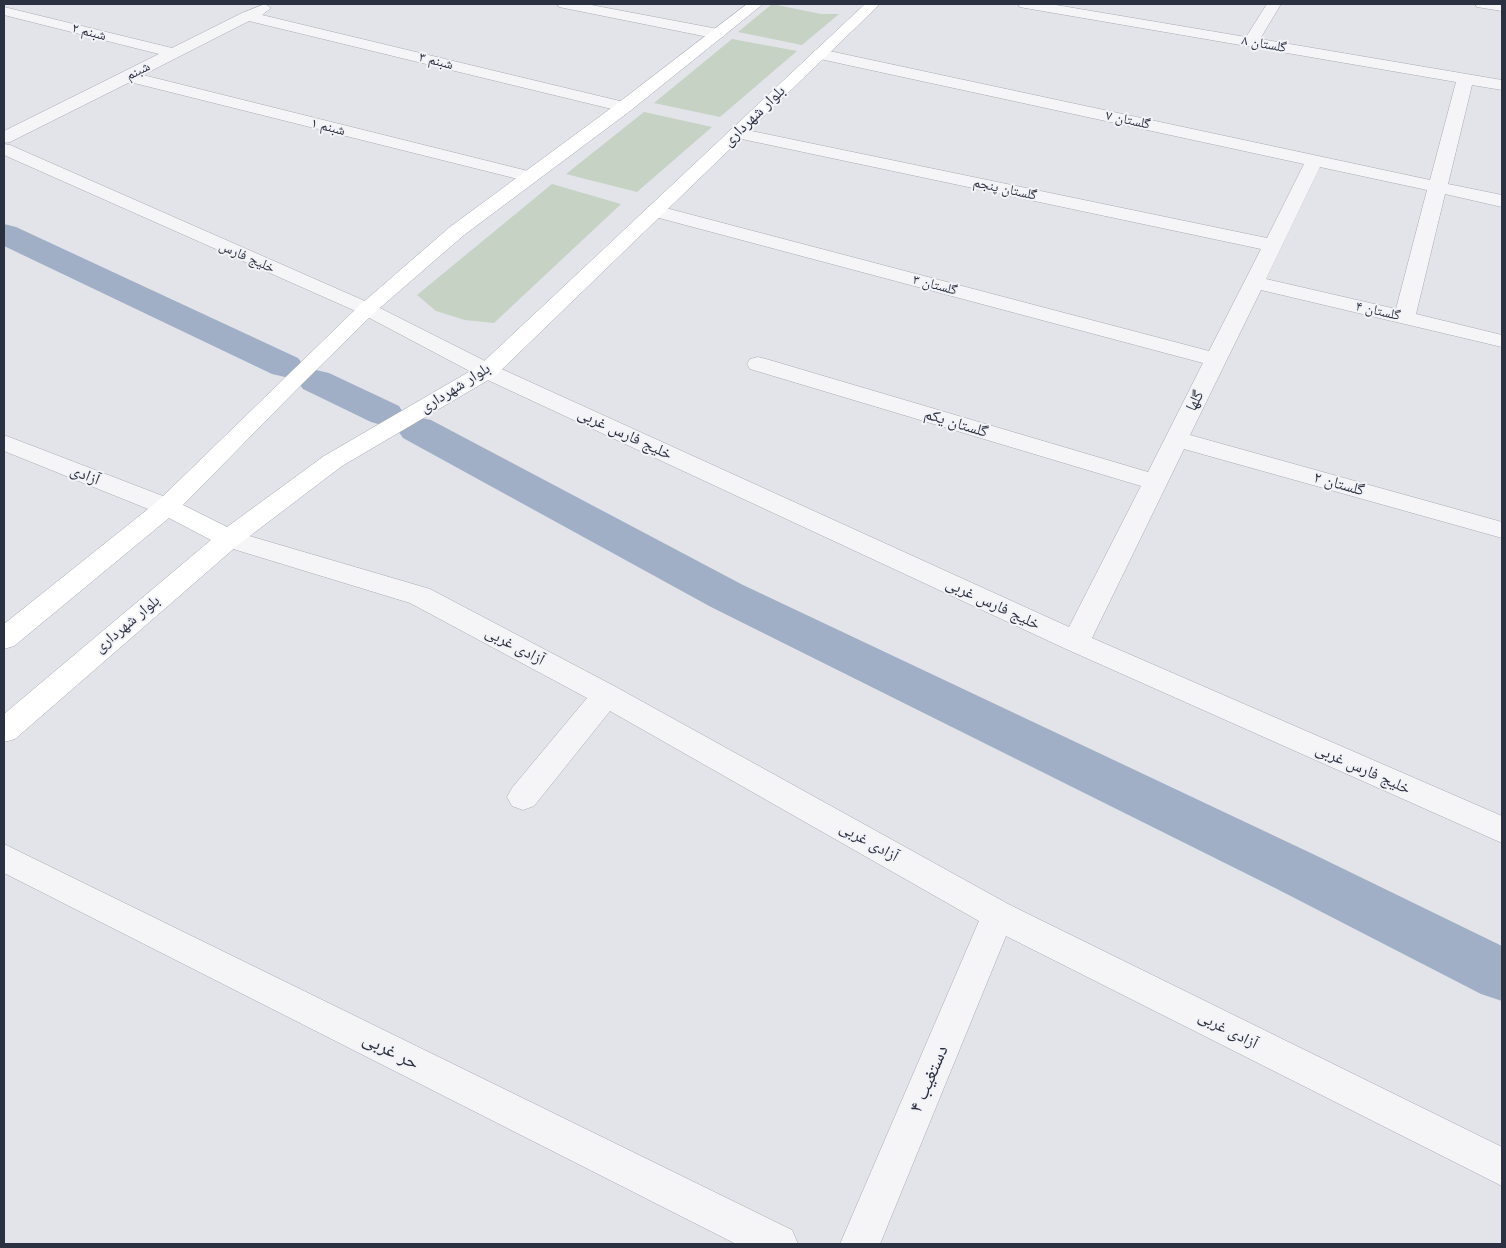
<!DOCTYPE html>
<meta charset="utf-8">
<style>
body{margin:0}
#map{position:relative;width:1506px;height:1248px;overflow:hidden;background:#e2e4e9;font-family:Montserrat,sans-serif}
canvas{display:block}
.frame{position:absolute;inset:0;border:5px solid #2b3140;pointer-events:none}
</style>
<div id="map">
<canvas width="1506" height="1248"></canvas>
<div class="frame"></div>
</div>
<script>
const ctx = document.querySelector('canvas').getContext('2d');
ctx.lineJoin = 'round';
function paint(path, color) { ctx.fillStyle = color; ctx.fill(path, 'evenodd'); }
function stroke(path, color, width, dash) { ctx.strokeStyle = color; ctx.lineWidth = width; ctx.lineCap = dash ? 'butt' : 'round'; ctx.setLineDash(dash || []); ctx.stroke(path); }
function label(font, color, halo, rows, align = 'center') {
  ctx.font = font + ' Montserrat,"Noto Naskh Arabic",sans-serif'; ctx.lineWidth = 4; ctx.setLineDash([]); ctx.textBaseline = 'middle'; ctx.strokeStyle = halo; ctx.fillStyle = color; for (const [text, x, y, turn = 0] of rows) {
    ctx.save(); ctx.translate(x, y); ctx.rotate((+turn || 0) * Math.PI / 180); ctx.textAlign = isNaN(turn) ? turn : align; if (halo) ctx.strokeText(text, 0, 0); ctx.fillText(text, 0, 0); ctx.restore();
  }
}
const green = new Path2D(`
 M772,4L821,14H839L802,45L738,32Z
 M732,39L797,51L720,117L654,103Z
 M644,112L712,127L637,192L566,174Z
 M552,184L621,204L494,323L465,320L436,311L417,295Z`);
const canal = new Path2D(`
 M4,224L16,227L298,358L304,366L298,374L285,377L272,374L4,246Z
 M316,370L329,373L399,406L404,414L399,422L385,426L371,422L303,389L297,381L303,373Z
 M417,417L431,420L743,585L1315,855L1502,946V1001L1481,994L1277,889L711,607L403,438L397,429L403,420Z`);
const minor = new Path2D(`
 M265,4L271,8L262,15L624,102L630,103L632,107L630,111L624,112L249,21L143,75L536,173L539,177L536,181L530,182L130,82L10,142L4,143V131L159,54L4,15V7L172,48L242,13Z
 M557,4H586L718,29L723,31L726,34L723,37L718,39L564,8L559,7Z
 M1018,4H1050L1246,37L1267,4H1281L1260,39L1502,80V90L1472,85L1448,184L1502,195V207L1445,194L1416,314L1502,335V347L1261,290L1190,435L1502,522V538L1184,449L1092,638L1502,816V843L1066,649L479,376L360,313L4,155V144L10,145L374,305L495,366L1069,627L1141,486L750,369L747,364L750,359L758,357L766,359L1148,472L1203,363L648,215L645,211L648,207L655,205L662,207L1209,351L1261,249L737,138L731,137L728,133L731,129L737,128L1267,238L1304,164L820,59L814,57L812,54L814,51L820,49L1430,180L1456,82L1025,8L1020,7ZM1320,167L1427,190L1396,309L1266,279Z
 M1475,4H1502V11L1477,7Z
 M4,435L176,501L180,507L176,513L167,515L158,513L4,451Z
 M229,530L430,589L616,687L1010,905L1502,1147V1186L1006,936L880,1244H840L979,921L610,711L534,806L523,810L512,806L507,797L512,788L587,698L410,603L220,545L216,539L220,533Z
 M4,844L792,1230L798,1244H736L4,873Z`);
const major = new Path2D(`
 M747,4H763L630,111L464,235L374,313L304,382L183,505L227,527L324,456L479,366L865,4H880L495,376L342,466L238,545L15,739L4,742V714L211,540L169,518L14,646L4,649V624L158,501L360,305L450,227L618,103Z`);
const farStreetnames = [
 ["شبنم ۲",89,32,14],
 ["گلستان ۸",1264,44,10],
 ["شبنم ۳",436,61,14],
 ["شبنم",138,71,-27],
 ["گلستان ۷",1128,120,12],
 ["شبنم ۱",328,127,14],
 ["گلستان پنجم",1005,189,12],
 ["خلیج فارس",247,257,24],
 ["گلستان ۳",935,285,15],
 ["گلستان ۴",1378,311,13]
];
const streetNames = [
 ["بلوار شهرداری",754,116,-44],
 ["بلوار شهرداری",455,388,-32],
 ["گلها",1195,401,-63],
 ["گلستان یکم",956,423,17],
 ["خلیج فارس غربی",625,434,25],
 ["آزادی",85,475,22],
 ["گلستان ۲",1339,484,16],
 ["خلیج فارس غربی",993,604,25],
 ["بلوار شهرداری",127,624,-40],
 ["آزادی غربی",515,646,28],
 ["خلیج فارس غربی",1363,769,24],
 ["آزادی غربی",869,842,29],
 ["آزادی غربی",1228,1030,27]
];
const nearStreetnames = [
 ["حر غربی",391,1051,27],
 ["دستغیب ۴",929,1079,-67]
];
paint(green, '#c6d2c4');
paint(canal, '#a0afc6');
stroke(minor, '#a7abb3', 1);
stroke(major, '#a2a8b4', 1);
paint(minor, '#f5f5f8');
paint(major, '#fff');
label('14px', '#2b3140', '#f2f3f7', farStreetnames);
label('16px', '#2b3140', '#f2f3f7', streetNames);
label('19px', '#2b3140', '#f2f3f7', nearStreetnames);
</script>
